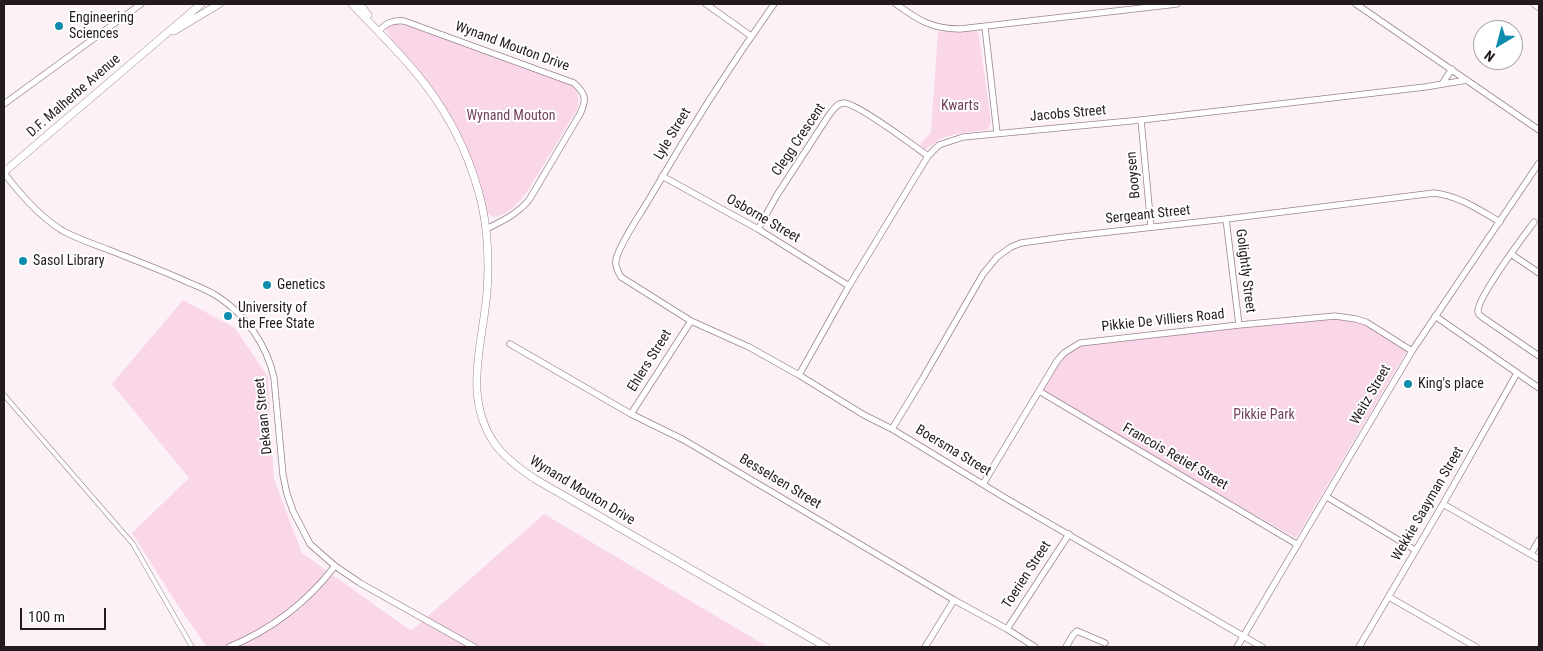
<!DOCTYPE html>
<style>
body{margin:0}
#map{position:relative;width:1543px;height:651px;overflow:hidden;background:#fcf1f7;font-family:"Roboto Condensed",sans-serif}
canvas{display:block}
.frame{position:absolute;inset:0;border:5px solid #241b20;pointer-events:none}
.north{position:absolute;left:1473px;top:20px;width:50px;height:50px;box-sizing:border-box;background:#fff;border:1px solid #a7a4a6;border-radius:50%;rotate:217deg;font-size:14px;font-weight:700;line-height:20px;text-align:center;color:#241b20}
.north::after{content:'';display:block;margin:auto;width:18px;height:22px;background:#0e8cad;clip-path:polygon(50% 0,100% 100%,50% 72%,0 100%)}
.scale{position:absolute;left:20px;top:608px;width:86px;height:22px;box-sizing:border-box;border:2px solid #241b20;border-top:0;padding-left:6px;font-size:15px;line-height:18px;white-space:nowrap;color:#241b20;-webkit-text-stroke:4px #fff;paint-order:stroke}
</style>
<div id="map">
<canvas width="1543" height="651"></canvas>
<div class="frame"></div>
<div class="north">N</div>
<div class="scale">100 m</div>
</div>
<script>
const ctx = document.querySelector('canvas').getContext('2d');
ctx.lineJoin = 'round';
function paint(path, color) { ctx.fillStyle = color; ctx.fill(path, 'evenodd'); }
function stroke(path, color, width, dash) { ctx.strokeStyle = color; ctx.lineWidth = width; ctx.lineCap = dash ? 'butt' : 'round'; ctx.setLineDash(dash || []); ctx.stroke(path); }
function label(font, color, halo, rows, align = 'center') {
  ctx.font = font + ' "Roboto Condensed",sans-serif'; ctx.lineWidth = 4; ctx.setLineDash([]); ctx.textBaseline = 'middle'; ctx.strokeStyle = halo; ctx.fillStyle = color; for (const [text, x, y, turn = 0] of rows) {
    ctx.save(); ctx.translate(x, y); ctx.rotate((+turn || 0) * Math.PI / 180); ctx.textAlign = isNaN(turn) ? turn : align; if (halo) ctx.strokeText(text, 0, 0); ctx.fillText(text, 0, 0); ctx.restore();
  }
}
const green = new Path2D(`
 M396,20L569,80C577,89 581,97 577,110L527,192C519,203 507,216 493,217L487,213L476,170L456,125L434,90L389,36L386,29L387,24Z
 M976,31L979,35L991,121L989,127L986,130L955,134L940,139L925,150L920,144L931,132L938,32Z
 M183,300L235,328L268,377L274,479L302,553L411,631L544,514L768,647H207L173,598L132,533L189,478L112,384Z
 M1335,317L1364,322L1408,349L1296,538L1131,445L1040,390L1054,362L1076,345Z`);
const pedestrian = new Path2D(`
 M4,395L133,544L192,647`);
const minor = new Path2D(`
 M706,4L751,36
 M774,4C730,66 689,130 651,196C640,215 625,235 617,256C614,264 617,270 621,277L691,321L749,347L799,375L864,415L892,429L1007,499L1262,647
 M896,4C918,20 932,29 960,29L1177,4
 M1356,4L1539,130
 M985,27L997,133
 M379,31C386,23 392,20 404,21L574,83C586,94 587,99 580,114L529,200C517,214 503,221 486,229
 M1442,84L1452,69
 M4,104L141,4
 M1141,120L1151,227
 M4,173C20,194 40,217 63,231C78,239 93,244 109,250C134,260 158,269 183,280C194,285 206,289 217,296C246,315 267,345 274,378L283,475L287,494L293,511L310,544L335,566L360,583L474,647
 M662,176L758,229L849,286
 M1226,219L1239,325
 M1534,222C1523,237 1478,296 1478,311C1478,315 1479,314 1482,317L1539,356
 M758,229L777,195L829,115C833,110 837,103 844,103C857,103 914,146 928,156
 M1511,254L1539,273
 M1435,316L1539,388
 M510,344L631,414L684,440L954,600L1007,629L1035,647
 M799,375L849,286L928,156L939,145L963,137L1141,120L1254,107L1425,87L1467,80
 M1039,391L1298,545
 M631,414L691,321
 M892,429L923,378L983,274L997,257L1011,247L1021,243L1064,237L1226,219L1434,193C1459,196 1478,209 1500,222
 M983,484L1057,361L1064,353L1080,343L1239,325L1335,316L1356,319L1366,322L1412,351
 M1327,497L1415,550
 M1443,504L1539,559
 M1531,554L1539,540
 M1389,597L1476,647
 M1007,629L1069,534
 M229,647C271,630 307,602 335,566
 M925,647L954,600
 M1066,647L1073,635L1077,631L1105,643
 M1237,647L1412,351L1539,163
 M1359,647L1443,504L1517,373`);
const tertiary = new Path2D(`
 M352,4C380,34 411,63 435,98C457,130 473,167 482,205C488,233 489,263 487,292C483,343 462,397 495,444C505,458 520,469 535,479L826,647
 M360,4L368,15
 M1535,4L1539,7
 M174,31L219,4
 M4,172L201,4`);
const markers = [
 [59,26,5,"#0e8cad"],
 [23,261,5,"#0e8cad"],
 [267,285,5,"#0e8cad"],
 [228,316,5,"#0e8cad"],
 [1408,384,5,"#0e8cad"]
];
const poiNames = [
 ["Engineering",69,18],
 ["Sciences",69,34],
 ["Sasol Library",33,261],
 ["Genetics",277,285],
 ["University of",238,308],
 ["the Free State",238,324],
 ["King's place",1418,384]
];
const streetNames = [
 ["Wynand Mouton Drive",512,47,20],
 ["D.F. Malherbe Avenue",74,96,-41],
 ["Jacobs Street",1068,114,-5],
 ["Lyle Street",673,134,-59],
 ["Clegg Crescent",799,140,-56],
 ["Booysen",1134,175,-95],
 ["Sergeant Street",1148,215,-6],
 ["Osborne Street",763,219,30],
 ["Golightly Street",1245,271,83],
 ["Pikkie De Villiers Road",1163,321,-6],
 ["Ehlers Street",650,361,-58],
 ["Weitz Street",1371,395,-60],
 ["Dekaan Street",264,416,-96],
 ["Boersma Street",953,451,31],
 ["Francois Retief Street",1175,457,30],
 ["Besselsen Street",780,482,31],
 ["Wynand Mouton Drive",582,491,31],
 ["Wekkie Saayman Street",1428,504,-60],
 ["Toerien Street",1027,575,-57]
];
const parkNames = [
 ["Kwarts",960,106],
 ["Wynand Mouton",511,116],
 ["Pikkie Park",1264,415]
];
paint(green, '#f9d7e9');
stroke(pedestrian, '#9a8490', 5);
stroke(minor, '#9a8490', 7);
stroke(tertiary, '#9a8490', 8);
stroke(pedestrian, '#fff', 4);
stroke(minor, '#fff', 5.5);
stroke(tertiary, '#fff', 7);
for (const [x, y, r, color] of markers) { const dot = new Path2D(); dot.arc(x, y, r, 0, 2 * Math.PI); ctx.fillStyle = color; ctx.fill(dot); stroke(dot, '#fff', 2); }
label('14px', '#241b20', '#fff', poiNames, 'left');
label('14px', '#241b20', '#fff', streetNames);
label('14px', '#73405e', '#fff', parkNames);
</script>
